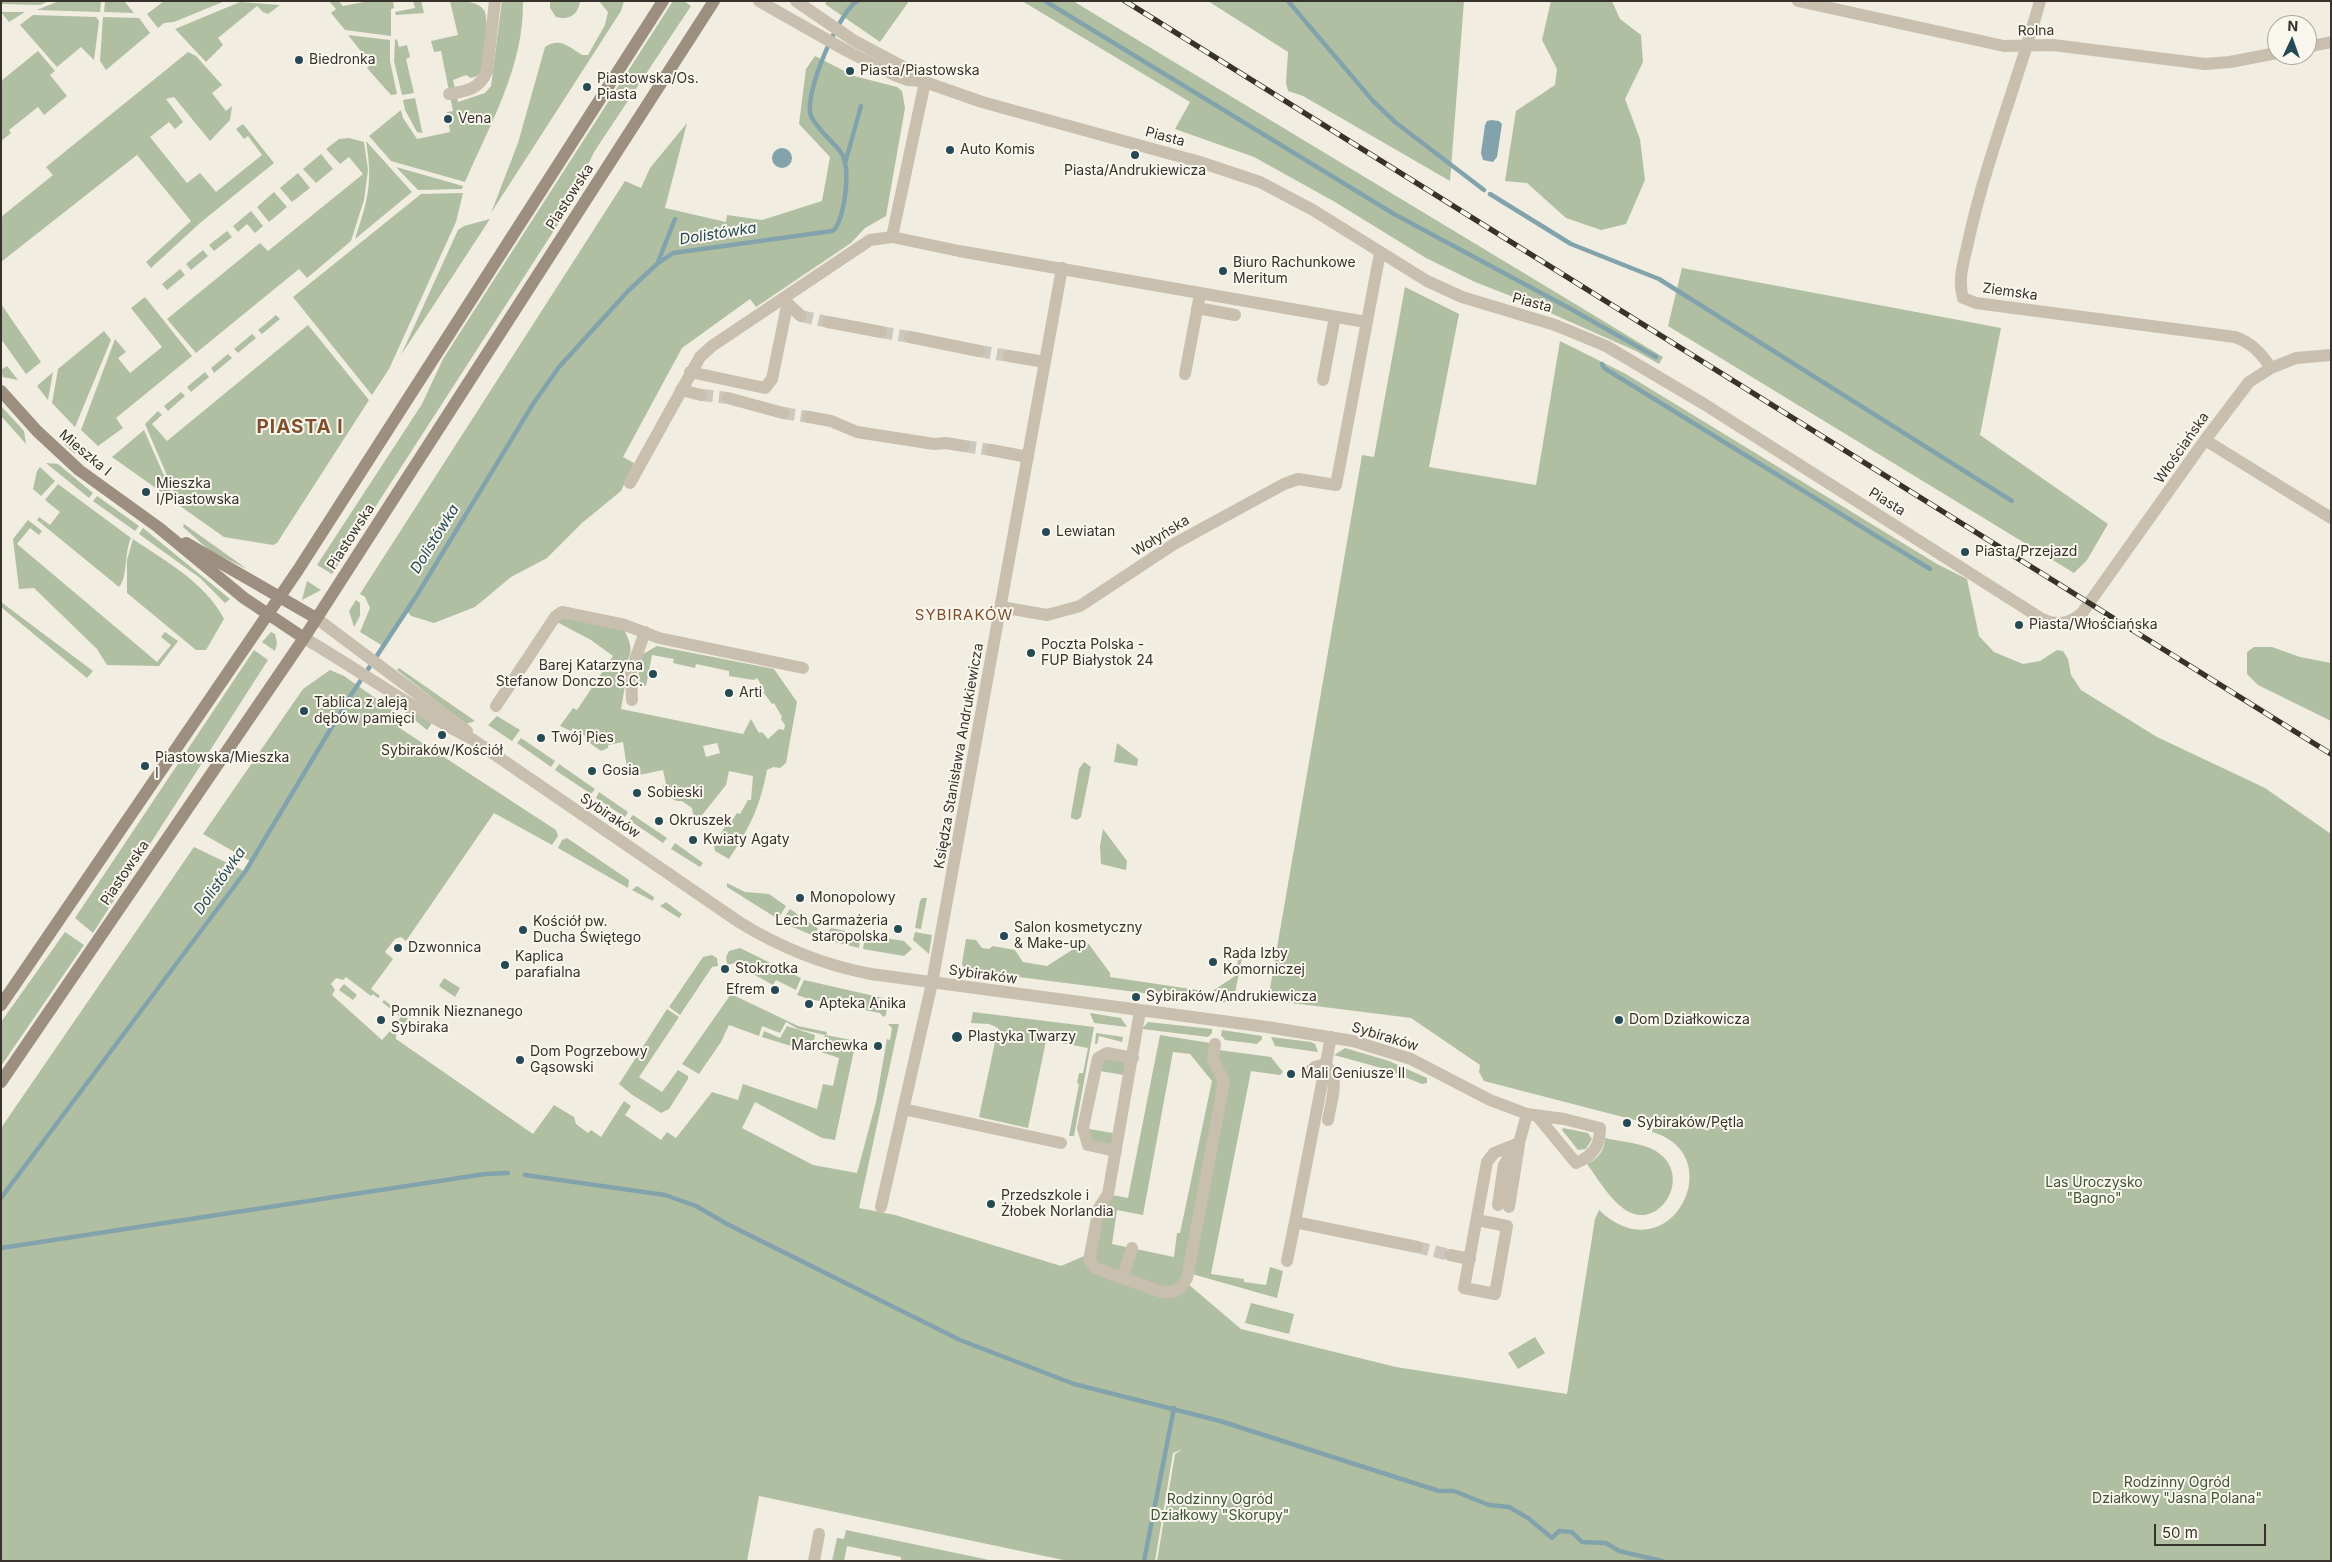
<!DOCTYPE html>
<meta charset="utf-8">
<style>
body{margin:0}
#map{position:relative;width:2332px;height:1562px;overflow:hidden;background:#f1ede1;font-family:Inter,sans-serif}
canvas{display:block}
.frame{position:absolute;inset:0;border:2px solid #38322c;pointer-events:none}
.north{position:absolute;left:2267px;top:15px;width:50px;height:50px;box-sizing:border-box;background:#f9f6ee;border:1px solid #aca8a0;border-radius:50%;rotate:3deg;font-size:14px;font-weight:700;line-height:20px;text-align:center;color:#38322c}
.north::after{content:'';display:block;margin:auto;width:18px;height:22px;background:#254a56;clip-path:polygon(50% 0,100% 100%,50% 72%,0 100%)}
.scale{position:absolute;left:2154px;top:1524px;width:112px;height:22px;box-sizing:border-box;border:2px solid #38322c;border-top:0;padding-left:6px;font-size:15px;line-height:18px;white-space:nowrap;color:#38322c;-webkit-text-stroke:4px #f9f6ee;paint-order:stroke}
</style>
<div id="map">
<canvas width="2332" height="1562"></canvas>
<div class="frame"></div>
<div class="north">N</div>
<div class="scale">50 m</div>
</div>
<script>
const ctx = document.querySelector('canvas').getContext('2d');
ctx.lineJoin = 'round';
function paint(path, color) { ctx.fillStyle = color; ctx.fill(path, 'evenodd'); }
function stroke(path, color, width, dash) { ctx.strokeStyle = color; ctx.lineWidth = width; ctx.lineCap = dash ? 'butt' : 'round'; ctx.setLineDash(dash || []); ctx.stroke(path); }
function label(font, color, halo, rows, align = 'center') {
  ctx.font = font + ' Inter,sans-serif'; ctx.lineWidth = 4; ctx.setLineDash([]); ctx.textBaseline = 'middle'; ctx.strokeStyle = halo; ctx.fillStyle = color; for (const [text, x, y, turn = 0] of rows) {
    ctx.save(); ctx.translate(x, y); ctx.rotate((+turn || 0) * Math.PI / 180); ctx.textAlign = isNaN(turn) ? turn : align; if (halo) ctx.strokeText(text, 0, 0); ctx.fillText(text, 0, 0); ctx.restore();
  }
}
const green = new Path2D(`
 M1,1H49L40,5L1,4Z
 M59,1H101L100,12L37,10Z
 M105,1H124L134,13L104,12Z
 M164,1H225L174,22L164,23L158,28L147,14Z
 M329,1H339L343,6L369,1H393L394,8L391,9V36L345,30L331,13L336,9Z
 M413,1H421L424,13L396,15L395,12L415,8Z
 M450,1C462,1 476,0 484,10C489,16 485,65 481,72C478,76 475,77 471,78L466,75L453,80L458,102L485,93L491,86L502,1H523C524,67 490,124 465,182L391,161L369,136L401,110L403,118L417,139L450,132L447,112L453,111L441,51L434,52L431,41L458,35Z
 M550,1H580V2C577,16 569,20 556,17L550,8Z
 M599,1H624L621,11L491,213L518,143L545,47C560,37 569,47 582,55H588L605,25L608,12Z
 M673,1H684L691,6L594,152L564,215L332,574L317,565L422,404L443,359Z
 M827,1H909L880,42L825,4Z
 M1022,1H1073L1663,357L1659,364L1636,351L1521,300L1475,282L1426,258L1335,202L1254,157L1175,129L1190,102Z
 M1208,1H1464L1450,181L1303,96L1288,91L1286,83L1288,52Z
 M1551,1H1612L1620,19L1641,35L1643,62L1625,99L1640,139L1645,180L1626,224L1601,230L1566,218L1527,183L1505,181L1516,111L1555,85L1557,69L1542,40Z
 M240,2L280,5L268,14L263,12L257,6L218,38L223,45L206,62L175,29Z
 M1,12H25L9,22Z
 M33,15L96,17L99,21L94,60L81,47L57,67L20,25Z
 M103,17L139,18L150,33L106,70L100,61Z
 M348,35L390,40V61L397,94L391,95L367,68L371,64Z
 M397,39L399,47L407,45L410,57L406,59L414,93L402,95L394,61L395,40Z
 M38,51L55,71L50,75L67,96L44,115L38,107L9,130L11,133L1,141V81Z
 M188,52L196,56L222,85L212,93L226,111L232,106L230,120L210,141L174,97L166,99L183,122L175,129L169,122L150,137L187,183L200,173L216,192L262,155L248,136L244,139L236,129L243,124L274,163L200,223L151,268L146,262L191,221L137,155L1,262V217L53,175L46,167Z
 M815,56L854,76L897,87L902,91L905,108L886,216L865,228L851,243L756,307L750,299L682,348L623,457L634,463L621,491L582,523L547,558L511,577L475,607L434,623L411,616L407,611L383,646L360,632L370,608L365,597L360,594L625,181L641,188L650,168L687,123L665,208L726,222L727,215L762,220L822,201L830,157L799,124L806,69Z
 M415,98L422,131L423,133L417,132L405,110L403,100Z
 M349,138L364,142L368,170L364,200L351,241L307,278L299,269L196,353L167,319L260,243L268,251L363,174L349,157L340,164L326,149L339,139Z
 M366,141L412,192L355,239C368,199 373,184 366,141Z
 M321,154L333,169L316,183L303,169Z
 M396,167L463,186L462,189L418,190Z
 M298,173L310,188L292,202L280,188Z
 M274,192L287,207L269,222L257,207Z
 M463,193L456,222L389,369L372,395L293,297L421,194Z
 M251,211L263,226L255,233L247,224L238,232L233,226Z
 M490,219L401,355L458,230L464,226Z
 M227,231L232,237L214,251L209,245Z
 M203,250L208,256L191,270L186,264Z
 M1682,268L2001,328L1980,435L2108,524L2087,560L2074,573L1668,326Z
 M180,269L185,275L167,290L162,284Z
 M1405,287L1459,314L1429,467L1536,485L1560,341L1626,374L1937,564L1967,579L1979,636L1994,652L2023,664L2040,661L2057,650L2063,651L2068,659L2071,675L2081,690L2157,737L2265,788L2331,834V1561H1157L1175,1454L1183,1449L1173,1453L1155,1561H1068L759,1496L747,1561H1V1128L194,847L246,872L252,862L203,834L303,689L330,670L344,676L391,709L401,729L556,830L558,836L552,845L494,813L406,941L401,937L395,939L385,952L393,959L371,989L380,996L378,998L373,994L371,996L346,977L343,980L336,978L331,984L335,990L332,995L382,1040L390,1031L396,1034V1039L533,1134L554,1105L574,1117L576,1124L588,1133L591,1130L601,1137L624,1101L631,1106L625,1115L661,1140L667,1132L676,1138L712,1092L738,1100L743,1084L817,1109L823,1084L833,1086L839,1058L821,1052L825,1035L798,1029L786,1022L780,1033L762,1026L759,1036L729,1025L721,1042L699,1074L682,1064L731,994L798,1026L827,1032L826,1035L856,1041L835,1140L822,1138L755,1102L742,1128L813,1165L857,1173L876,1102L887,1039L890,1040L892,1028L888,1024H899L859,1208L895,1215L1061,1266L1089,1254L1107,1194L1128,1198L1160,1035L1210,1043L1224,1082L1188,1284L1241,1329L1396,1367L1567,1394L1595,1219L1599,1210C1670,1277 1732,1154 1652,1132L1654,1125L1484,1081L1479,1072L1480,1065L1411,1018L1268,1000L1362,455L1374,457ZM1173,1052L1190,1054L1212,1081L1180,1233H1177L1174,1257L1112,1244L1117,1210L1143,1215Z
 M145,297L192,356L116,418L123,428L98,446L81,430L115,339L126,352L118,358L130,373L162,347L131,308Z
 M1,304L41,362L26,374L1,339Z
 M276,315L280,319L262,334L258,330Z
 M308,325L369,400L277,543L273,545L224,537L180,506L145,424L158,411L162,415L152,424L167,441Z
 M104,331L111,340L75,427L52,403L58,369Z
 M252,334L256,338L238,353L234,349Z
 M228,354L232,358L214,373L211,368Z
 M7,366L18,380L3,377L1,370Z
 M53,372L48,400L37,386Z
 M205,372L209,377L191,392L187,387Z
 M181,392L185,396L168,411L164,406Z
 M1,406L24,431L26,444L1,416Z
 M144,430L174,498V501L112,457Z
 M70,438L88,453H74L64,444Z
 M46,463L58,464L93,493L89,498Z
 M40,467L55,481L41,496L33,489L37,471Z
 M58,484L131,538C124,553 128,577 119,587L37,520L39,517L50,525L60,512L45,500Z
 M97,496L139,526L135,531L93,501Z
 M28,520L42,531L39,535L30,528L17,544L157,662L171,645L161,637L165,632L178,641L159,666L107,665L97,649L34,588L19,589L13,539Z
 M184,524L247,569L210,551L183,527Z
 M143,528L230,599L225,603L200,578L139,534Z
 M133,539C165,561 206,583 224,619L206,650H196L127,593V560Z
 M307,581L321,590L302,600Z
 M356,600L360,603V616L354,627L349,611Z
 M1,602L93,671L87,678L1,607Z
 M562,617L623,628C637,653 630,657 615,678L619,680L627,674L621,709L743,734L751,719L759,733L762,732L768,739L779,729L784,730L785,725L781,719L782,717L774,703L772,704L763,692L765,691L757,678L754,680L729,676V671L696,664L695,668L673,663L674,659L652,655L646,686L637,680L643,654L657,646L774,669L797,702L786,763L780,768L773,767L767,770C760,807 750,827 729,859L715,851L714,845L727,823L730,824L737,813L740,814L748,800H751L753,776L729,771L726,785L699,819L693,814L692,808L682,801H677L665,796L663,785L666,784L663,770L639,775L627,768L623,742L608,745V748L601,751L588,742L590,739L573,728L571,731L560,726L573,708L577,710L613,656L591,640L557,622ZM717,743L720,753L706,757L703,746Z
 M271,632L275,634L277,643L275,651L262,642Z
 M2254,647H2272L2300,657L2331,663V721L2258,685L2247,674V652Z
 M254,650L268,660L93,933L75,918Z
 M399,668L475,721L466,724L397,670Z
 M397,701L432,723L427,730L395,704Z
 M497,716L520,730L512,741L488,725Z
 M521,738L555,761L551,767L517,743Z
 M1117,743L1138,759L1137,766L1114,762Z
 M1084,762L1091,767L1081,817L1077,820L1071,818V815L1079,769Z
 M559,764L595,789L591,794L555,770Z
 M599,792L628,812L625,817L596,798Z
 M633,815L667,838L663,843L629,820Z
 M1103,829L1127,861L1126,870L1101,864L1100,846Z
 M567,838L629,880L628,888L558,848L562,840Z
 M675,843L703,863L700,867L671,849Z
 M727,883L745,892L769,894L786,906L778,919L727,887Z
 M637,886L654,897L653,901L632,890Z
 M922,898H927L921,929L915,928L920,901Z
 M666,902L682,914L679,918L660,906Z
 M790,909L816,927L818,929L814,936L781,922Z
 M831,928L861,934L859,948L823,939Z
 M65,932L84,945L1,1066V1022Z
 M915,932L932,935L929,954L913,940Z
 M865,935L904,941L912,949L904,956L863,949Z
 M966,939L976,940L982,948L989,949L993,946L1015,950L1023,962L1047,966L1083,943H1088L1110,973V977L1211,992L1235,976L1240,948H1244L1234,998L1222,1003L964,970L962,963Z
 M740,948L801,978L796,990L776,980L773,985L753,974L754,972L735,963L727,965L726,957L729,951Z
 M712,955L717,958L718,966L712,967L680,1015L669,1007L703,957Z
 M444,978L460,988L455,997L439,986Z
 M804,980L883,998L887,1006L886,1015L883,1017L880,1013L809,999L797,995Z
 M344,984L357,995L353,1000L339,990Z
 M384,1000L408,1019L399,1029L394,1025L401,1017L382,1002Z
 M667,1009L679,1017L639,1077L662,1092L678,1070L688,1076V1079L669,1109L661,1113L631,1094L619,1084Z
 M973,1012L1094,1027L1074,1136H1069L1079,1084L1077,1083L1079,1073H1083L1088,1048L1062,1043L1063,1038L1047,1036L1028,1128L979,1117L998,1028L989,1024L971,1023Z
 M1090,1013L1121,1018L1127,1027L1094,1023Z
 M1148,1022L1212,1029V1033L1208,1037L1142,1029Z
 M787,1026L815,1035L812,1050L807,1051L762,1037L764,1031L780,1038Z
 M1222,1030L1262,1036V1039L1257,1044L1225,1040L1221,1035Z
 M1096,1033L1123,1037L1122,1042L1099,1036L1097,1044H1095Z
 M1271,1037L1311,1042L1315,1044L1318,1052L1275,1046Z
 M1345,1048L1389,1061L1427,1078V1083L1422,1084L1385,1069L1334,1055Z
 M1219,1050L1271,1057L1283,1072L1280,1075L1251,1071L1211,1274L1244,1279V1282L1266,1285L1270,1267L1283,1271L1277,1298L1192,1274L1229,1080L1217,1057Z
 M1098,1058H1133L1130,1076L1094,1070Z
 M1083,1128L1119,1134L1115,1151L1088,1145Z
 M1563,1128L1588,1133L1592,1139L1586,1149L1578,1150L1562,1130Z
 M1605,1138C1622,1142 1647,1143 1660,1154C1692,1179 1658,1233 1624,1209C1609,1198 1598,1179 1587,1164C1599,1158 1604,1151 1605,1138Z
 M1251,1303L1294,1314L1289,1334L1245,1323Z
 M1535,1337L1545,1353L1518,1369L1508,1353Z
 M846,1530L994,1561H901V1557L847,1546L844,1561H832L837,1538L844,1539Z`);
const water = new Path2D(`
 M1491,120L1499,121L1502,124L1497,157L1493,162L1483,160L1481,153L1485,125L1487,121Z
 M772 158a10 10 0 1 1 20 0a10 10 0 1 1-20 0Z`);
const stream = new Path2D(`
 M1045,1L1394,214L1569,308L1656,357
 M1288,1L1373,101L1395,122L1484,190
 M846,160L861,106
 M1490,194L1571,244L1659,279L2012,501
 M658,262L675,219
 M1602,364L1604,368L1930,569
 M525,1175L665,1195L696,1206L727,1224L960,1340L1074,1384L1220,1421L1439,1491H1454L1489,1505L1509,1507L1528,1518L1552,1538L1559,1531L1572,1532L1582,1542L1606,1543L1619,1551L1662,1561
 M1,1198L245,872L351,695L417,595L533,404L559,367L628,291L657,264L673,253L832,231L835,229C845,213 852,166 840,151C831,140 817,129 811,116C803,95 839,12 857,1
 M1,1248L485,1174L508,1173
 M1144,1561L1174,1408`);
const streetTunnel = new Path2D(`
 M801,316L828,322
 M881,332L910,337
 M979,351L1009,356
 M701,395L728,398
 M783,413L809,417
 M964,446L991,450
 M1417,1247L1450,1255`);
const street = new Path2D(`
 M759,1L847,51L894,75L908,80L922,81L982,102L1200,162L1260,182L1313,210L1427,281L1462,297L1555,325L1606,346L1704,404L2042,619C2057,626 2069,624 2082,613L2205,440L2249,382L2271,368L2296,358L2331,355
 M796,1L853,40L911,71L922,81
 M1798,1L2004,46L2053,45L2205,64L2230,62L2277,53
 M2040,1C2018,81 1987,157 1969,238C1965,258 1957,278 1963,298L1976,303L2235,337C2252,343 2261,353 2271,368
 M2307,47L2331,42
 M449,94C467,91 480,89 487,71L495,1
 M892,237L925,82
 M785,301L801,316
 M1197,308L1235,315
 M828,322L881,332
 M910,337L979,351
 M1009,356L1045,362
 M690,372L765,388L772,379L787,306
 M1185,374L1200,294
 M1323,380L1335,317
 M681,390L701,395
 M728,398L783,413
 M809,417L831,421L857,432L934,444L946,443L964,446
 M2205,440L2331,518
 M991,450L1028,457
 M630,483L700,357L712,346L870,240L892,237L959,251L1366,322
 M1001,607L1047,615L1080,606L1174,544L1284,484L1298,479L1336,485L1380,253
 M316,618L467,731
 M304,638C361,671 414,710 472,739L739,922C781,948 823,965 871,974L1267,1027L1353,1041L1411,1059L1490,1100L1527,1114L1564,1119L1600,1128C1600,1146 1593,1156 1576,1163L1538,1117
 M632,700L631,671L645,632
 M496,706L555,617L562,612L625,625L659,638L803,668
 M1140,1011L1108,1194L1099,1208L1089,1260L1095,1268L1162,1292C1175,1293 1181,1289 1187,1278L1224,1082L1213,1059L1215,1044
 M1331,1037L1295,1222L1417,1247
 M1325,1064C1341,1078 1331,1101 1328,1120
 M1309,1072L1315,1067L1325,1064
 M903,1109L1061,1143
 M1116,1151L1088,1145L1083,1128L1098,1058L1107,1053L1133,1058
 M1498,1205L1504,1165L1519,1143L1527,1114
 M881,1207L932,983L1062,268
 M1509,1207L1519,1145
 M1477,1220L1507,1226L1495,1294L1464,1288L1487,1162L1494,1153L1519,1143
 M1450,1255L1470,1259
 M1287,1261L1295,1222
 M1123,1278L1132,1248
 M814,1561L819,1534`);
const secondary = new Path2D(`
 M1,391L37,431L79,470L158,527L244,598L304,638
 M186,543L316,618
 M1,1005L298,570L663,1
 M1,1082L304,638L714,1`);
const rail = new Path2D(`
 M1125,1L2331,754`);
const markers = [
 [299,60,5,"#254a56"],
 [850,71,5,"#254a56"],
 [587,87,5,"#254a56"],
 [448,119,5,"#254a56"],
 [950,150,5,"#254a56"],
 [1135,155,5,"#254a56"],
 [1223,271,5,"#254a56"],
 [146,492,5,"#254a56"],
 [1046,532,5,"#254a56"],
 [1965,552,5,"#254a56"],
 [2019,625,5,"#254a56"],
 [1031,653,5,"#254a56"],
 [653,674,5,"#254a56"],
 [729,693,5,"#254a56"],
 [304,711,5,"#254a56"],
 [442,735,5,"#254a56"],
 [541,738,5,"#254a56"],
 [145,766,5,"#254a56"],
 [592,771,5,"#254a56"],
 [637,793,5,"#254a56"],
 [659,821,5,"#254a56"],
 [693,840,5,"#254a56"],
 [800,898,5,"#254a56"],
 [898,929,5,"#254a56"],
 [523,930,5,"#254a56"],
 [1004,936,5,"#254a56"],
 [398,948,5,"#254a56"],
 [1213,962,5,"#254a56"],
 [505,965,5,"#254a56"],
 [725,969,5,"#254a56"],
 [775,990,5,"#254a56"],
 [1136,997,5,"#254a56"],
 [809,1004,5,"#254a56"],
 [381,1020,5,"#254a56"],
 [1619,1020,5,"#254a56"],
 [957,1037,6,"#254a56"],
 [878,1046,5,"#254a56"],
 [520,1060,5,"#254a56"],
 [1291,1074,5,"#254a56"],
 [1627,1123,5,"#254a56"],
 [991,1204,5,"#254a56"]
];
const streetNames = [
 ["Rolna",2036,31,-1],
 ["Piasta",1165,137,15],
 ["Piastowska",570,197,-57],
 ["Ziemska",2010,292,8],
 ["Piasta",1532,303,15],
 ["Włościańska",2182,448,-55],
 ["Mieszka I",85,453,40],
 ["Piasta",1887,502,32],
 ["Wołyńska",1161,536,-32],
 ["Piastowska",351,537,-57],
 ["Księdza Stanisława Andrukiewicza",959,756,-80],
 ["Sybiraków",610,816,34],
 ["Piastowska",125,873,-56],
 ["Sybiraków",983,975,8],
 ["Sybiraków",1385,1037,17]
];
const poiNames = [
 ["Biedronka",309,60],
 ["Piasta/Piastowska",860,71],
 ["Piastowska/Os.",597,79],
 ["Piasta",597,95],
 ["Vena",458,119],
 ["Auto Komis",960,150],
 ["Piasta/Andrukiewicza",1135,171,"center"],
 ["Biuro Rachunkowe",1233,263],
 ["Meritum",1233,279],
 ["Mieszka",156,484],
 ["I/Piastowska",156,500],
 ["Lewiatan",1056,532],
 ["Piasta/Przejazd",1975,552],
 ["Piasta/Włościańska",2029,625],
 ["Poczta Polska -",1041,645],
 ["FUP Białystok 24",1041,661],
 ["Barej Katarzyna",643,666,"right"],
 ["Stefanow Donczo S.C.",643,682,"right"],
 ["Arti",739,693],
 ["Tablica z aleją",314,703],
 ["dębów pamięci",314,719],
 ["Twój Pies",551,738],
 ["Sybiraków/Kościół",442,751,"center"],
 ["Piastowska/Mieszka",155,758],
 ["I",155,774],
 ["Gosia",602,771],
 ["Sobieski",647,793],
 ["Okruszek",669,821],
 ["Kwiaty Agaty",703,840],
 ["Monopolowy",810,898],
 ["Lech Garmażeria",888,921,"right"],
 ["staropolska",888,937,"right"],
 ["Kościół pw.",533,922],
 ["Ducha Świętego",533,938],
 ["Salon kosmetyczny",1014,928],
 ["& Make-up",1014,944],
 ["Dzwonnica",408,948],
 ["Rada Izby",1223,954],
 ["Komorniczej",1223,970],
 ["Kaplica",515,957],
 ["parafialna",515,973],
 ["Stokrotka",735,969],
 ["Efrem",765,990,"right"],
 ["Sybiraków/Andrukiewicza",1146,997],
 ["Apteka Anika",819,1004],
 ["Pomnik Nieznanego",391,1012],
 ["Sybiraka",391,1028],
 ["Dom Działkowicza",1629,1020],
 ["Plastyka Twarzy",968,1037],
 ["Marchewka",868,1046,"right"],
 ["Dom Pogrzebowy",530,1052],
 ["Gąsowski",530,1068],
 ["Mali Geniusze II",1301,1074],
 ["Sybiraków/Pętla",1637,1123],
 ["Przedszkole i",1001,1196],
 ["Żłobek Norlandia",1001,1212]
];
const parkNames = [
 ["Las Uroczysko",2094,1183],
 ["\"Bagno\"",2094,1199],
 ["Rodzinny Ogród",2177,1483],
 ["Działkowy \"Jasna Polana\"",2177,1499],
 ["Rodzinny Ogród",1220,1500],
 ["Działkowy \"Skorupy\"",1220,1516]
];
const waterNames = [
 ["Dolistówka",718,234,-9],
 ["Dolistówka",435,539,-58],
 ["Dolistówka",220,881,-55]
];
const neighbourhoodNames = [
 ["SYBIRAKÓW",964,615]
];
const districtNames = [
 ["PIASTA I",300,427]
];
paint(green, '#b0bfa2');
paint(water, '#83a3ac');
stroke(stream, '#83a3ac', 4.5);
stroke(streetTunnel, '#ccc8bd', 12, [12, 6]);
stroke(street, '#c9bfae', 12);
stroke(secondary, '#9c8f7f', 12);
stroke(rail, '#38322c', 5.5);
stroke(rail, '#f9f6ee', 4, [11]);
for (const [x, y, r, color] of markers) { const dot = new Path2D(); dot.arc(x, y, r, 0, 2 * Math.PI); ctx.fillStyle = color; ctx.fill(dot); stroke(dot, '#f9f6ee', 2); }
label('14px', '#38322c', '#f9f6ee', streetNames);
label('14px', '#38322c', '#f9f6ee', poiNames, 'left');
label('14px', '#415432', '#f9f6ee', parkNames);
label('italic 15px', '#254a56', '#f9f6ee', waterNames);
ctx.letterSpacing = '1px';
label('15px', '#7f4f2c', '#f9f6ee', neighbourhoodNames);
ctx.letterSpacing = '0px';
ctx.letterSpacing = '1px';
label('bold 19px', '#7f4f2c', '#f9f6ee', districtNames);
ctx.letterSpacing = '0px';
</script>
